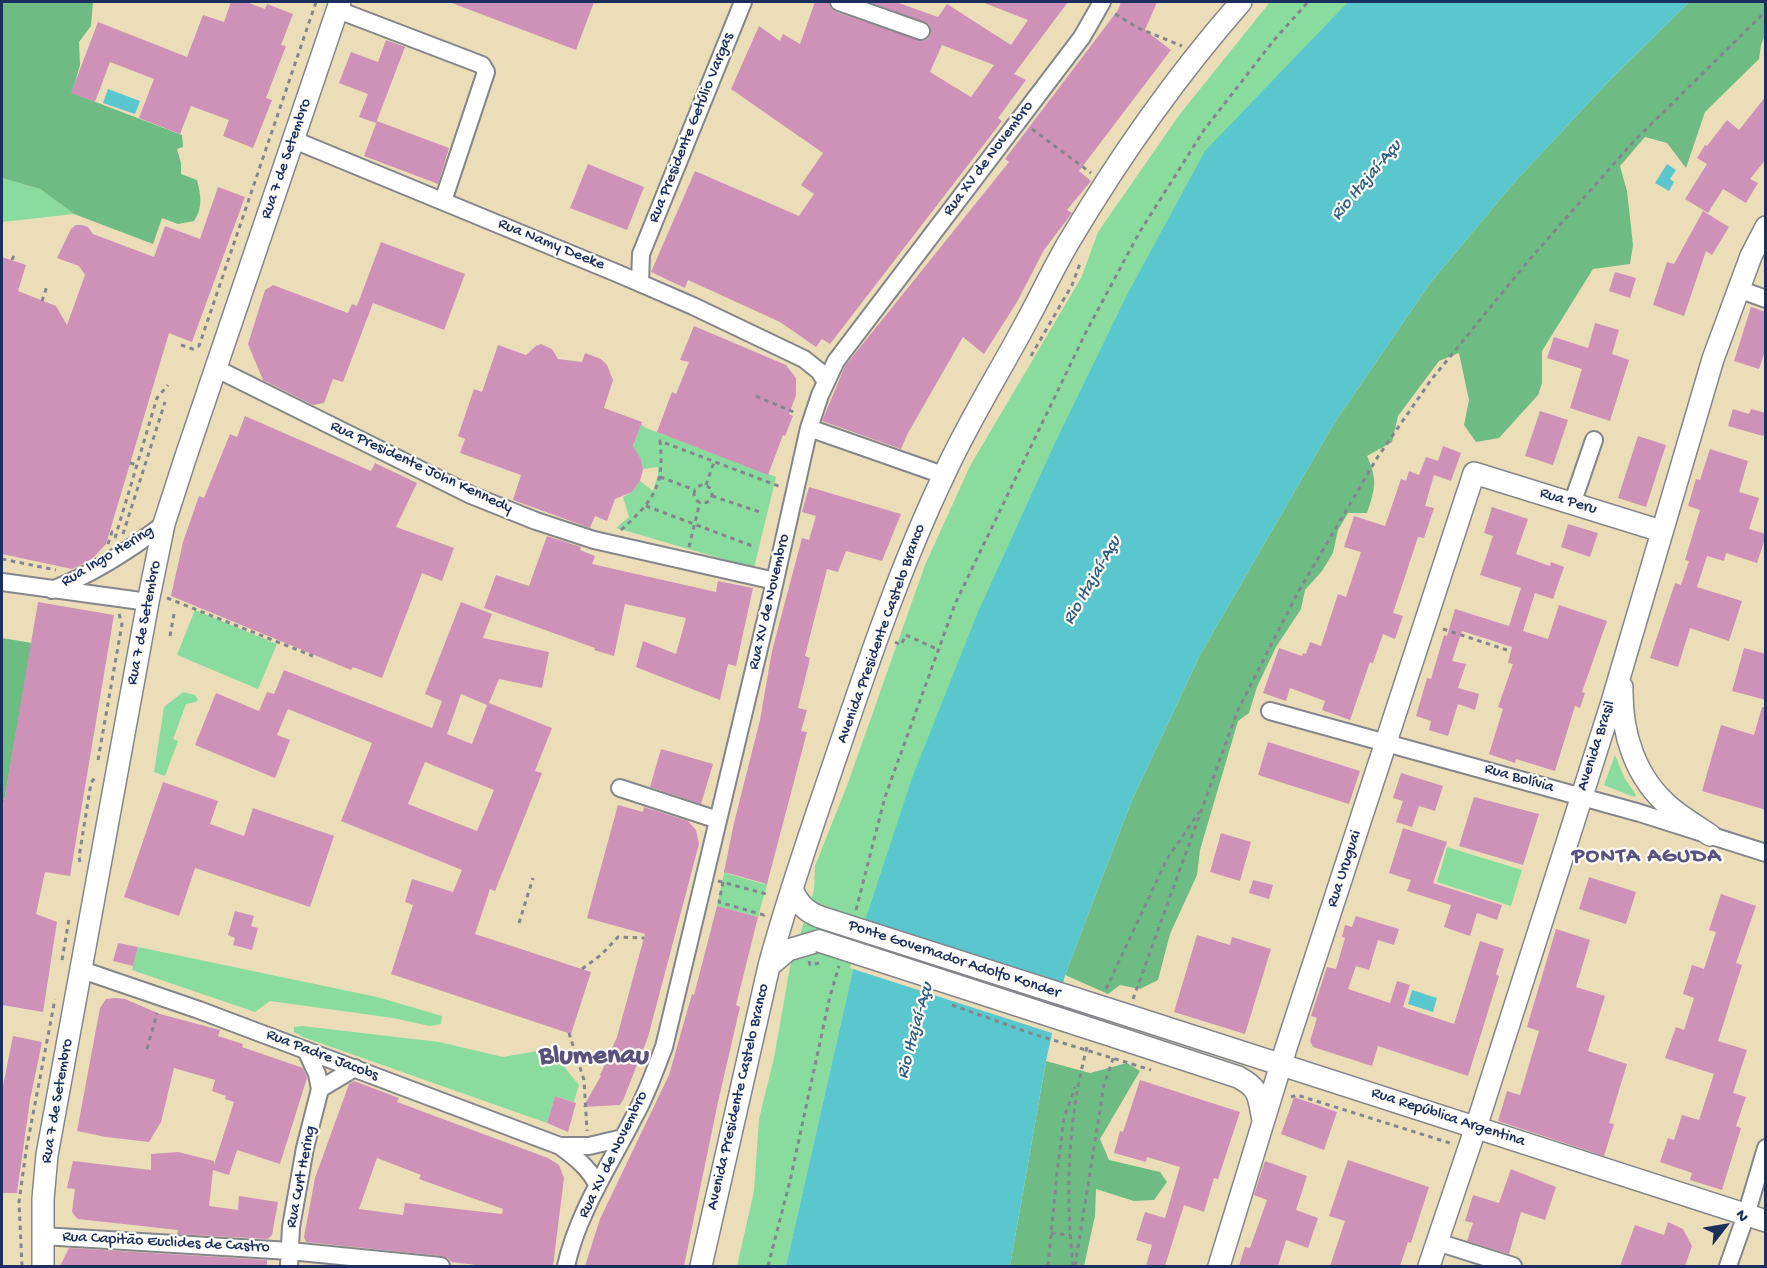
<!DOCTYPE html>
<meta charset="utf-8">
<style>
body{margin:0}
#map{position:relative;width:1767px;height:1268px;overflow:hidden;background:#ecddb9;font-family:"Gochi Hand",sans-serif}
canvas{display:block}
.frame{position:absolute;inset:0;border:3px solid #1b2f5e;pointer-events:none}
.north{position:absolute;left:1695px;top:1196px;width:60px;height:60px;-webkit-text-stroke:4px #fdfcf7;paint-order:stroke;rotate:59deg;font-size:16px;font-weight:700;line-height:24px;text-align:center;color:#1b2f5e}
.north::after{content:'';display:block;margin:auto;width:21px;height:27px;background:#1b2f5e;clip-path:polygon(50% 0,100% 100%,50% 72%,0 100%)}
</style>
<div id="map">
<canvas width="1767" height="1268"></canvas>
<div class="frame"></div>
<div class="north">N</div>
</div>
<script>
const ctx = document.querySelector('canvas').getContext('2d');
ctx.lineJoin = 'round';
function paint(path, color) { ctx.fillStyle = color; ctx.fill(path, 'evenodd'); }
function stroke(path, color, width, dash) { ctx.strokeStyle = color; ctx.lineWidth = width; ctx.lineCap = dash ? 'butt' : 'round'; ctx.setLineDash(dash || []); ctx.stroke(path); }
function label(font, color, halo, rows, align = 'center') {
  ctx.font = font + ' "Gochi Hand",sans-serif'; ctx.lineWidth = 4.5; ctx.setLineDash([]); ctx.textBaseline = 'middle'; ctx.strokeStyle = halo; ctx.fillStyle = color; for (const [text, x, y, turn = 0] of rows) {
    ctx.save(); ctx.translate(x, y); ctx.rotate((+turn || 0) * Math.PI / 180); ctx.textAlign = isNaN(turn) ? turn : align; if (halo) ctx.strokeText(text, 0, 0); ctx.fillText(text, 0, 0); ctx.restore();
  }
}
const green = new Path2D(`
 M1270,2H1348L1322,30L862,930L786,1266H737L754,1191L759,1119L774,1058L790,967L814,890L815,866L848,783L925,565L970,466L1081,278L1098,232L1180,114Z
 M2,178L40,189L74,214L2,222Z
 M641,424L646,428L776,477L754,568L616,528L629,517L623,497L632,492L640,481L653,491L658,475V467L643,469L641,459L633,447Z
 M195,610L277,644L258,689L177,655Z
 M183,692L195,695L198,700L196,702L186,704L173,739L178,741L165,776L154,772L164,707Z
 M1615,755L1624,777L1636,795L1634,797L1604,785Z
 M1447,847L1522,870L1511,906L1437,882Z
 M725,869L726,873L729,874L764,884L768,881L758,917L717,906Z
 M138,947L377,997L442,1016L441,1024L430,1026L393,1018L270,1001L255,1012L132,970Z
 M302,1026L439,1042L503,1057L549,1049L562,1056L566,1069L579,1085L574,1102L555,1096L547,1123L303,1037L294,1032V1027Z`);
const forest = new Path2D(`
 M2,2H93L91,26L79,42L80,65L72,93L182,135L183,147L177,149L181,163V174L197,180C201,195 203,208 194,221L178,224L162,218L153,244L74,214L40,189L2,178Z
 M1689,2H1765V35L1761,45L1759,59L1705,112L1686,168L1667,143L1645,137L1620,166L1627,191L1633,245L1630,264L1593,269L1542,351V383L1538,395L1499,438L1476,442L1464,425L1469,400L1459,353L1439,361L1398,416L1392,442L1367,456C1378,480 1375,489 1367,513H1348L1338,530L1333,553L1322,571L1305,590L1301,609L1276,647L1257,687L1249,713L1238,721L1200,850L1197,875L1170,934L1158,980L1140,989L1120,985L1108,994L1065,975L1132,800L1200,655L1333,425L1431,282L1512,185L1608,82Z
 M2,638L32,643L2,813Z
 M1046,1061L1090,1073L1127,1063L1140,1071L1100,1139L1109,1160L1160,1172L1167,1182L1154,1200L1134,1201L1096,1189L1095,1216L1084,1266H1010Z`);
const water = new Path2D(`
 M1348,2H1689L1608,82L1512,185L1431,282L1333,425L1200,655L1132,800L1065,975L1046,1061L1010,1266H786L862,930L912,778L978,612L1054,445L1128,293L1205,151Z
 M108,89L140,101L135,114L103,103Z
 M1667,164L1676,170L1670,179L1674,182L1669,191L1655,183Z
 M1412,990L1437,998L1433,1012L1408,1004Z`);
const pier = new Path2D(`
 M859,929L1066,986L1055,1034L850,968Z`);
const building = new Path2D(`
 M231,2H246L265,9L267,4L293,14L281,45L286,46L266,98L272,100L253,148L223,136L229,120L191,106L180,134L139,118L154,79L110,62L95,102L71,93L98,22L187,57L203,15L224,22Z
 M449,2H594L576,50Z
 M815,2H829L831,8L836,12L922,41L928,39L931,34L929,24L869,2H896L938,17L947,4L1011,45L1028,20L982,2H1068L1014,74L1026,80L998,118L1002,121L830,344L822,339L816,347L780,322L688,280L685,288L651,272L695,171L799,216L814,194L801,185L823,153L731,89L759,26L780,41L783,34L800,44ZM942,45L994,65L971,97L930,72Z
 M1121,2H1157L1145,30L1171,50L1079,171L1091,181L1067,210L1072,213L1044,250L1017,302L984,354L963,337L908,433L901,449L822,421L845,366L1009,162L1005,159L1118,10Z
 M386,40L405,47L376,123L359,117L368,94L339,83L351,52L378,62Z
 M1766,96V159L1750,179L1758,183L1746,203L1723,189L1708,213L1685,199L1707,164L1697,158L1705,145L1707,146L1727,120L1739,130Z
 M377,121L449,148L438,184L364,156Z
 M588,164L644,187L627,230L570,208Z
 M218,187L245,197L192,342L169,333L106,544L91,560L72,569L2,554V257L26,265L18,291L56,306L67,325L85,275L79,266L57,258L71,229L76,225H82L88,227L93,234L154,257L165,226L200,239Z
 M1703,211L1729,227L1712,255L1706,251L1684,316L1653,305L1667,262L1674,264Z
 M381,242L465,274L444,330L373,303L343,382L333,379L324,403L313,405L263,380L248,344L265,290L273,285L348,313L352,304L357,306Z
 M1615,272L1636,278L1630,298L1609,291Z
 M1751,307L1766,312V348L1759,369L1734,361Z
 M1595,323L1619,330L1612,354L1629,360L1610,421L1570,408L1582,369L1547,358L1554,337L1588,348Z
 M694,326L786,365L796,378V395L789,414L793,416L785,436L783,435L768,475L657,432L672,392L676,394L689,362L680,360Z
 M541,344L552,349L558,359L582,362L585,353L601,359L607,365L613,380L604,408L642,422L633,446L641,459L643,469L640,481L632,492L615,499L607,521L595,516L590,528L513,500L521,475L460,453L465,439L458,436L474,389L482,392L498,345L526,355L536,346Z
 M1733,409L1749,414L1751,409L1766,413V430L1763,436L1728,426Z
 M1540,411L1568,420L1553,465L1525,456Z
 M245,416L371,471L375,463L417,483L396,527L454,548L442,581L422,573L382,678L353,667L351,670L171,596L183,542L199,496L204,498L230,434L237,437Z
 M1638,436L1666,445L1646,507L1618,498Z
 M1443,446L1461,453L1451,481L1434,475L1425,506L1434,508L1424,538L1418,537L1393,613L1403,616L1395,639L1383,634L1373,663L1370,662L1350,720L1322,710L1325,701L1290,688L1286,701L1263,693L1279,648L1302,656L1303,653L1306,654L1310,642L1321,646L1338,594L1346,597L1361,552L1344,547L1354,516L1385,526L1401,479L1406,481L1409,471L1419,475L1426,457L1438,461Z
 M1710,449L1748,461L1739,492L1759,498L1749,529L1766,534V536L1757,563L1726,553L1724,561L1707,556L1697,587L1742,601L1729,641L1690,628L1678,667L1650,658L1675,583L1681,585L1689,561L1685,560L1700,510L1688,506L1696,479L1700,480Z
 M809,487L901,514L882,561L846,551L838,572L827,569L805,656L810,658L798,708L807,710L801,731L807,732L767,884L724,872L734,823L760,720L772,651L802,538L809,540L816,516L802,512Z
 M1492,507L1528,519L1516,554L1550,566L1551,562L1564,567L1553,599L1535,593L1523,631L1548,639L1559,605L1607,621L1582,692L1585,693L1580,708L1575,706L1555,771L1516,759L1515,763L1489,754L1503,709L1498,707L1513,664L1508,663L1512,647L1462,631L1452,661L1466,664L1458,688L1479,694L1475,710L1458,704L1448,736L1429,730L1431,721L1416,716L1427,678L1431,679L1444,635L1447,636L1455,609L1509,626L1521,588L1480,575L1493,536L1484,533Z
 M1568,524L1598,533L1590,557L1561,547Z
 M547,536L581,547L580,550L595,556L592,564L716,592L718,581L753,588L736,666L728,664L720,700L636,667L643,641L676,654L686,618L625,604L614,656L594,650L595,648L484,608L496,575L529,586Z
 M38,602L114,615L70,876L45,872L36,914L57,922L43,1012L2,1005V813Z
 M461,602L492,614L483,638L549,652L542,688L499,679L489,703L552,728L535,771L542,773L495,891L490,889L475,934L591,972L571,1034L391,974L413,905L405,902L412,879L453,892L462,870L341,821L372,743L288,709L277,735L290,740L275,778L195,745L216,693L259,711L267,692L274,694L284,670L432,728L442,701L425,694ZM461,694L487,705L472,744L447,734ZM425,762L494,790L477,831L408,804Z
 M1744,648L1766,654V700L1732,691Z
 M1762,707H1766V810L1702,791L1721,725L1754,735Z
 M1268,742L1360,771L1349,804L1258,775Z
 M661,749L713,764L701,804L650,787Z
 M1401,773L1443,786L1435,811L1419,806L1412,827L1396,822L1403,801L1393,798Z
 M163,782L218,801L210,824L244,836L253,808L334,836L310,907L195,868L179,916L124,897Z
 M1474,797L1539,814L1523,865L1459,846Z
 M618,805L643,812L644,807L688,821L696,830L699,844L648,1037L624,1098L620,1105L583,1107L601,1076L600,1075L617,1037L645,934L587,918Z
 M1403,828L1447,842L1433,883L1502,905L1497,920L1477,913L1470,936L1444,927L1451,905L1407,891L1411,880L1389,873Z
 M1221,833L1251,842L1240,881L1210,872Z
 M1589,877L1636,892L1626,924L1579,909Z
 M1253,880L1273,885L1269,899L1249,893Z
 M1721,894L1756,906L1736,963L1742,965L1718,1041L1747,1050L1733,1093L1746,1097L1736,1126L1741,1128L1722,1190L1690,1180L1692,1173L1660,1162L1668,1138L1674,1140L1682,1115L1699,1120L1714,1074L1665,1058L1676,1027L1684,1030L1694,998L1683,994L1692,965L1704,969L1716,932L1709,930Z
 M717,906L758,917L736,1005L740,1007L718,1102L684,1266H585L600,1219L669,1075L692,994L694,995Z
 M235,911L254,916L251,926L258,928L252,950L233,945L235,938L228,935Z
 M1356,916L1399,929L1394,945L1378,940L1369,970L1356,966L1348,989L1390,1003L1397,981L1410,985L1403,1007L1454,1024L1480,941L1504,949L1496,974L1499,976L1468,1076L1378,1046L1372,1066L1313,1047L1310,1041L1317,1018L1311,1016L1327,967L1336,969L1345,938L1342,937L1345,925L1352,927Z
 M1556,929L1590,940L1576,987L1605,996L1588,1051L1627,1064L1609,1123L1614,1124L1604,1156L1498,1121L1507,1091L1520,1095L1539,1031L1527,1027Z
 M1197,935L1230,945L1232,937L1271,949L1245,1034L1174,1012Z
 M118,943L138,947L133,966L113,961Z
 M115,998L125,999L160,1014L220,1030L218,1036L243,1044L242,1047L303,1068L307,1078L280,1164L237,1150L229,1175L213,1170L209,1206L238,1210L239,1196L278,1202L272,1235L268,1239L177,1234L178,1230L78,1219L75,1216L72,1212L75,1189L67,1188L73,1161L151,1170V1154L178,1152L214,1161V1165L234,1102L225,1099L226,1096L212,1091L215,1080L174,1068L161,1122L149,1142L106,1137L77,1131L100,1008L106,999Z
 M13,1036L42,1042L30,1100L17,1193H2V1091Z
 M1140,1080L1240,1112L1218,1179L1214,1178L1204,1212L1184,1205L1165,1266H1146L1152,1245L1136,1240L1145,1212L1165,1218L1180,1167L1147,1157L1146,1162L1114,1153L1120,1131L1123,1132Z
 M354,1081L399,1098L397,1102L548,1158L559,1165L564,1178L553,1266H485L451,1262L448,1258L442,1256L306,1242L304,1237L315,1178L349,1084ZM377,1158L421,1175L419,1179L503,1209L502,1214L405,1203L403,1215L359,1209Z
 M555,1096L576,1103L568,1132L547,1123Z
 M1294,1097L1337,1112L1324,1150L1281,1134Z
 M1348,1160L1429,1187L1411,1243L1408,1242L1400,1266H1330L1345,1221L1329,1216Z
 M1265,1161L1307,1176L1296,1210L1318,1218L1308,1248L1286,1240L1278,1266H1239L1245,1247L1250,1248L1267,1200L1254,1195Z
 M1511,1169L1556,1187L1545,1220L1521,1212L1509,1254L1467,1241L1473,1223L1465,1221L1473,1195L1499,1203Z
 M1668,1222L1683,1229L1692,1246L1685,1266H1620L1635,1225L1664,1235Z
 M69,1248L267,1260V1266H60Z`);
const path = new Path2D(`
 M1115,14L1138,28L1182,46
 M1032,129L1091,173
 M12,260L15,253
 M42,301L47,286
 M181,345L193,349L199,346L316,2
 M1031,356L1072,285L1081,261
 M756,396L796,413
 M130,463L137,465
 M660,477L695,490
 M706,485L714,462
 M694 494a9 9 0 1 1 18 0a9 9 0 1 1-18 0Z
 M712,496L763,513
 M646,506L755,547
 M621,530C653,501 665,486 660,441L781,487
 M123,534L165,402
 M115,538L157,398L168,385
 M108,544L112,532L116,533
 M689,547L700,502
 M2,559L56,570
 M167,598L313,656
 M1443,629L1507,650
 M170,636L174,614
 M895,642L901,645L906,635L939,650
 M98,760L122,624L119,614
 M80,862L79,857L91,783L96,776
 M718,881L770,895
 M723,882L719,902L764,915L765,913
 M856,910L885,797L955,604L1086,332L1139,233L1204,130L1274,40L1308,2
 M519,923L533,878
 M62,960L69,919
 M809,961L810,965L819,963
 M582,969L601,955L618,937L644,938
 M1106,989L1167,859L1199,812
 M1133,999L1237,712L1297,594L1377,458L1431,380L1529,260L1633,142L1766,11
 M569,1033L584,1080L587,1131
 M147,1049L157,1013
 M1132,1064L1151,1070
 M1291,1097L1297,1095L1453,1144
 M1051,1233L1070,1235
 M22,1266L19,1202L26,1151L55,999
 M768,1266L790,1181L830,996L839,966
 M1048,1266L1057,1173L1064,1118L1075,1087
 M1073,1266C1065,1192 1068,1119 1087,1047
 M1075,1266L1104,1085L1114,1056`);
const minor = new Path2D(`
 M839,2L921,31
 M338,10L482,65L486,72L443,201
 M294,140L619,274L693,306L804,359L819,371L826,382
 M640,283L641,254L743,2
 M1738,289L1766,299
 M215,368L471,495L536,521L594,540L775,581
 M809,428L943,475
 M1572,504L1594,440
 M2,582L148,602
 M52,590C92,574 130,550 164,524
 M1270,711L1640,813L1766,853
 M620,788L718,820
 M82,970L199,1010L560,1146C575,1157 588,1167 597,1184
 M320,1089L355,1068
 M560,1146H589L623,1138
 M42,1236L290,1251L441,1266
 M1437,1242L1513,1266
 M289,1266L291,1227L305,1148L320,1089L317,1074L306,1050
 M566,1266C578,1212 610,1165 635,1115C647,1094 655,1070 664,1047L772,594L809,428L820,395L836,361L1082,37L1102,2
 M1728,1266L1746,1215L1766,1148`);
const major = new Path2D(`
 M1622,687C1621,733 1635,778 1671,808C1683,818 1697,826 1710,835
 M792,888C797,903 806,912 820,917
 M769,966L788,950L819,941
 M1130,1016L1766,1221
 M1122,1039L1238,1077C1261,1089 1258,1097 1263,1120
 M43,1266V1199L47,1155L148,602L164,524L185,459L340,2
 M701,1266L769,966C788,895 813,825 837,754C869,660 901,565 944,475C969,420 1001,370 1029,317C1043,291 1055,265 1070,240C1120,156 1177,75 1241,2
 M1219,1266L1286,1048L1474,473L1661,531
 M1429,1266L1478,1121L1612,702L1713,359L1751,256L1766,227`);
const pathBridge = new Path2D(`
 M952,1005L1030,1033L1132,1064`);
const majorBridge = new Path2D(`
 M820,917L1130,1016
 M819,941L1122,1039`);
const streetNames = [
 ["Rua Presidente Getúlio Vargas",692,128,-68],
 ["Rua 7 de Setembro",287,159,-71],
 ["Rua XV de Novembro",989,159,-53],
 ["Rua Namy Deeke",551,245,22],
 ["Rua Presidente John Kennedy",421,468,25],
 ["Rua Peru",1568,502,17],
 ["Rua Ingo Hering",108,557,-31],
 ["Rua XV de Novembro",770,602,-77],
 ["Rua 7 de Setembro",145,623,-79],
 ["Avenida Presidente Castelo Branco",882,634,-70],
 ["Avenida Brasil",1597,746,-72],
 ["Rua Bolívia",1519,779,16],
 ["Rua Uruguai",1345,869,-72],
 ["Ponte Governador Adolfo Konder",954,960,18],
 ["Rua Padre Jacobs",322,1056,21],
 ["Avenida Presidente Castelo Branco",739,1097,-77],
 ["Rua 7 de Setembro",58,1101,-80],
 ["Rua República Argentina",1448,1118,18],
 ["Rua XV de Novembro",614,1155,-64],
 ["Rua Curt Hering",302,1177,-79],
 ["Rua Capitão Euclides de Castro",166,1243,3]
];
const waterNames = [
 ["Rio Itajaí-Açu",1367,181,-50],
 ["Rio Itajaí-Açu",1093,581,-60],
 ["Rio Itajaí-Açu",916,1031,-75]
];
const districtNames = [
 ["PONTA AGUDA",1647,858]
];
const townNames = [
 ["Blumenau",594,1058]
];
paint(green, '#89dc9d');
paint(forest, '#6ebc84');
paint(water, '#5ac7ce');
paint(pier, '#ecddb9');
paint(building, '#ce92b8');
stroke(minor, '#84868c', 20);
stroke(major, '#84868c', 24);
stroke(path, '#84868c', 3, [4.5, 4.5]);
stroke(minor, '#fff', 16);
stroke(major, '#fff', 21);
stroke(majorBridge, '#84868c', 24, []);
stroke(pathBridge, '#84868c', 3, [4.5, 4.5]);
stroke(majorBridge, '#fff', 21);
label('16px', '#1b2f5e', '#fdfcf7', streetNames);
label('italic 18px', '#2e5d80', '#fdfcf7', waterNames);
ctx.letterSpacing = '1.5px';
label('bold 22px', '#5a527e', '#fdfcf7', districtNames);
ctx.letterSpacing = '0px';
label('bold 28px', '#5a527e', '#fdfcf7', townNames);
</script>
